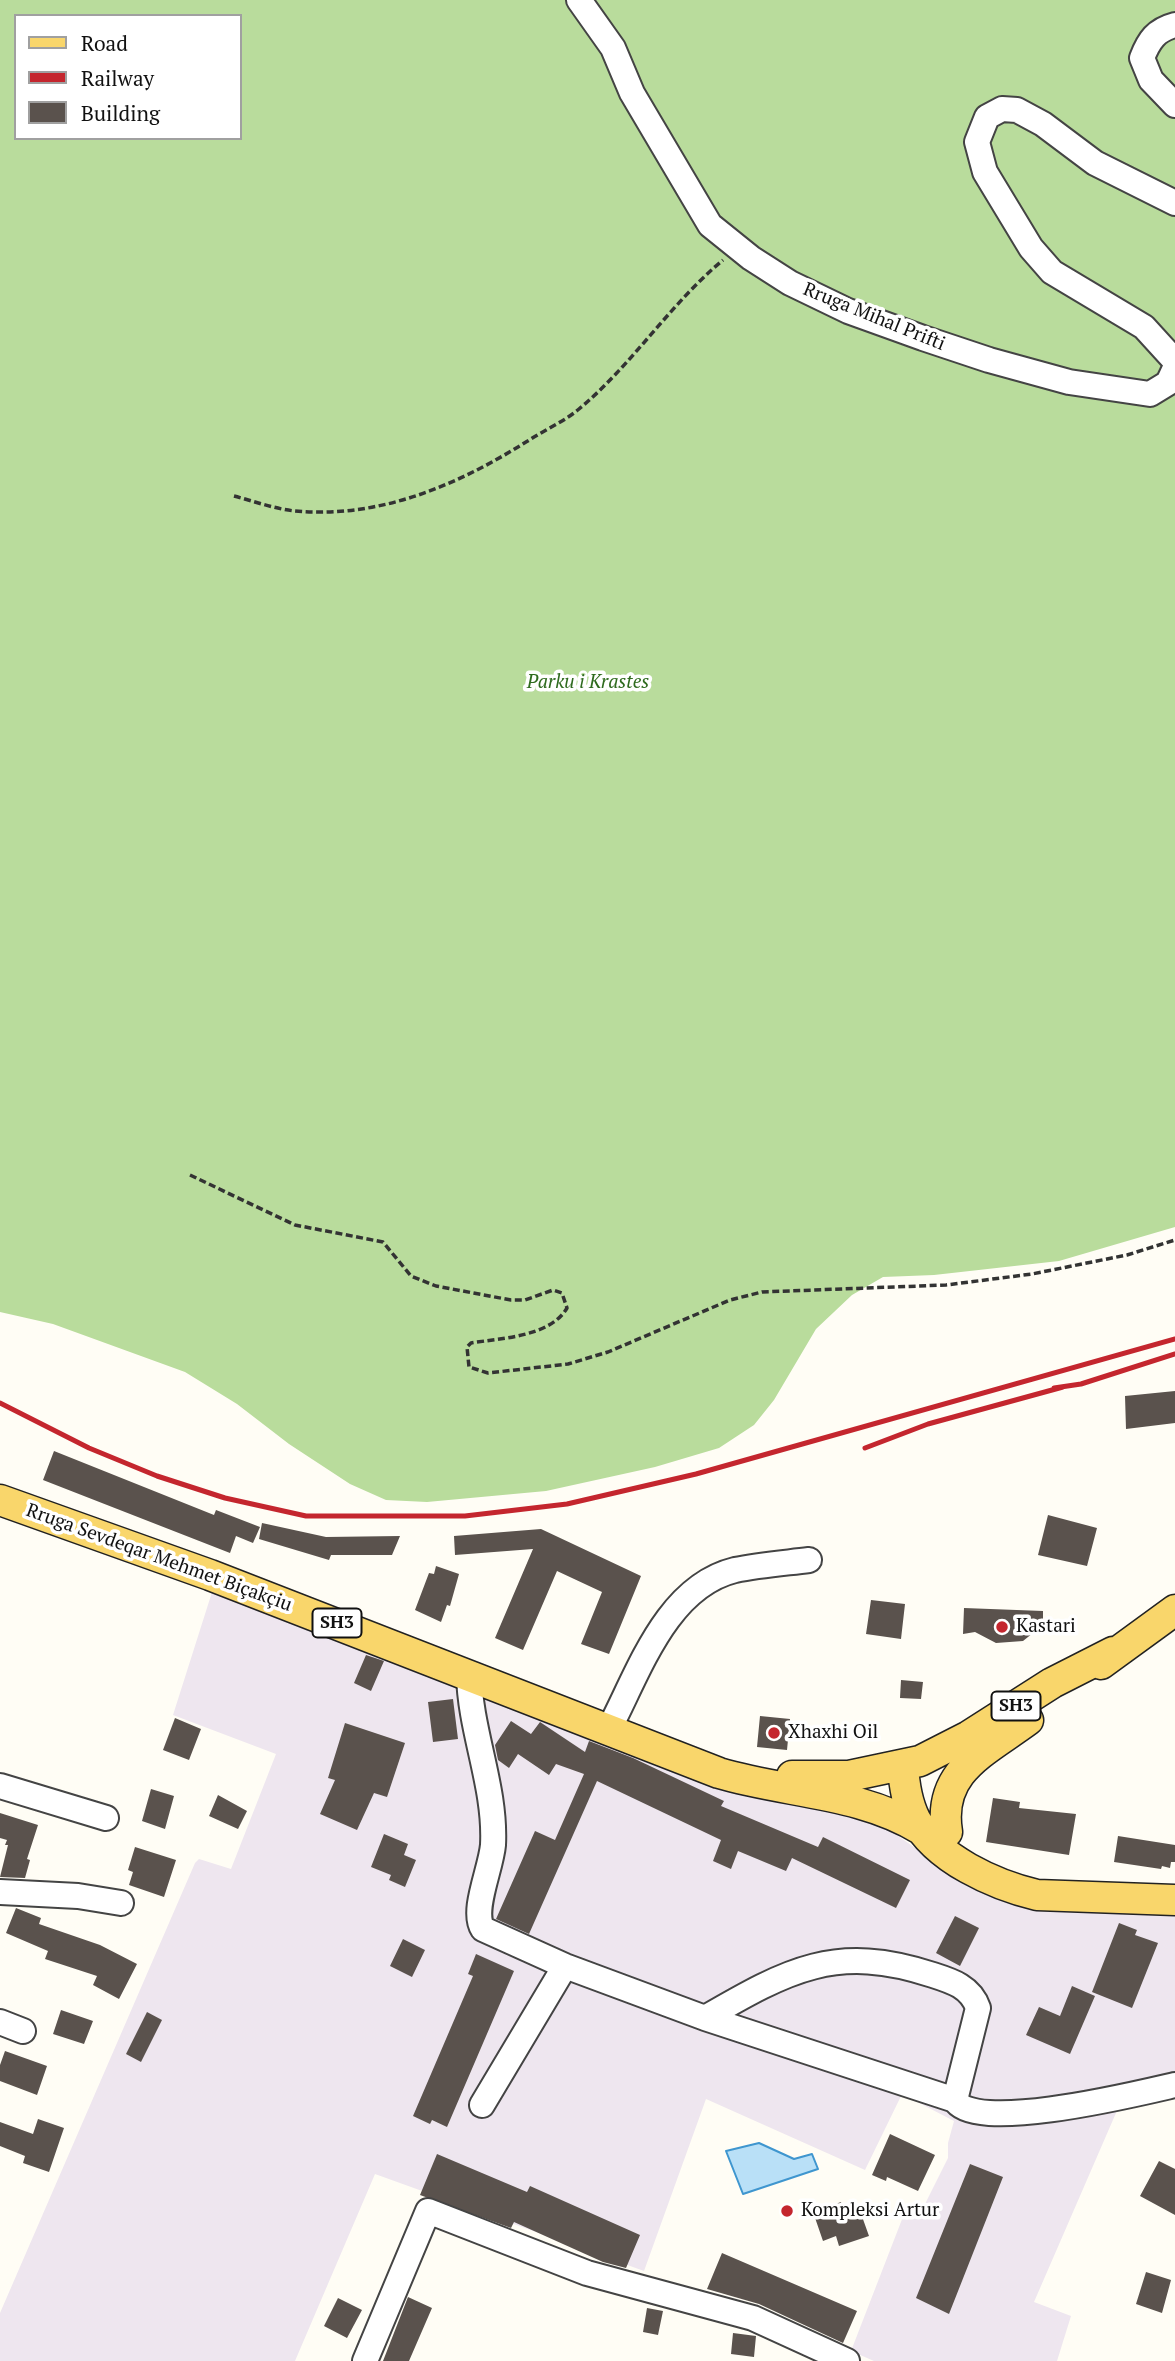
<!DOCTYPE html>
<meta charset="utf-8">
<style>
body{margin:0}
#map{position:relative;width:1175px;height:2361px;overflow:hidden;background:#fffdf5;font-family:"PT Serif",serif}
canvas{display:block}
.legend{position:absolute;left:14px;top:14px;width:228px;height:126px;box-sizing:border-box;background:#fff;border:2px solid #a0a0a0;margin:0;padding:9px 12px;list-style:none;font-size:21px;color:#111}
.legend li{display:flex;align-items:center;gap:14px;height:35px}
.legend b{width:35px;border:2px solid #a0a0a0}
</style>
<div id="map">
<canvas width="1175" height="2361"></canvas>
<ul class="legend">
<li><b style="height:9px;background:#f9d66b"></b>Road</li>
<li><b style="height:9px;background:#c4262e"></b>Railway</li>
<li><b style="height:19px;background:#5a524d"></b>Building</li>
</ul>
</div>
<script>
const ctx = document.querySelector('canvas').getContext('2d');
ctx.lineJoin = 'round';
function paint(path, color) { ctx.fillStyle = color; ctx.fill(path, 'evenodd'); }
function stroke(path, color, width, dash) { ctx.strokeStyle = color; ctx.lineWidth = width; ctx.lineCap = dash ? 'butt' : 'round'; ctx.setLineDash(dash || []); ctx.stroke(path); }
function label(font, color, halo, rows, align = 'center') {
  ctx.font = font + ' "PT Serif",serif'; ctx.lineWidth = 7; ctx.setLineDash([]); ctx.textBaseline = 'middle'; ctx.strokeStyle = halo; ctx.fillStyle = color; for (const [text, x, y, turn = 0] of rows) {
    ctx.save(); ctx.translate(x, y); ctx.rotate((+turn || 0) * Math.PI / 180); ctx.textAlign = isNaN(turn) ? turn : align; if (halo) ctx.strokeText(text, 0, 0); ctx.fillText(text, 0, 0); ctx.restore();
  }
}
const industrial = new Path2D(`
 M213,1589L744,1793L852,1817L891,1831L938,1864L1175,1913V2090L1119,2106L1034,2302L1071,2316L1057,2361H874L851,2351L906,2209L923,2208L948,2158V2143L954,2121L902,2094L865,2170L706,2099L644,2271L375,2174L295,2361H0V2313L195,1863L199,1859L231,1869L276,1754L173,1715Z`);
const forest = new Path2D(`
 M0,0H1175V1227L1059,1261L934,1275L883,1277L852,1295L816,1329L774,1400L754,1425L719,1448L655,1467L546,1491L427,1502L386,1500L350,1484L289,1444L237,1404L185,1372L53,1324L0,1312ZM16,16H240V138H16Z`);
const water = new Path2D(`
 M759,2143L794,2159L812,2154L818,2169L743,2194L726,2151Z`);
const building = new Path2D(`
 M1175,1391V1423L1126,1429L1125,1396Z
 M54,1451L214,1515L216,1510L260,1527L253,1543L236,1536L230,1553L43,1480Z
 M1048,1515L1097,1528L1087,1566L1038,1555Z
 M262,1523L326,1537L400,1536L392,1555H331L329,1560L259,1539Z
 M541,1529L641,1576L609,1654L581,1644L602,1592L557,1571L523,1650L495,1638L533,1549L455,1555L454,1536Z
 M436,1566L459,1574L450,1606L447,1605L441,1622L415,1610L429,1573L434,1574Z
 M871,1600L905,1604L901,1639L866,1634Z
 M964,1608L1043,1611V1625L1023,1641L996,1643L975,1632L963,1634Z
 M366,1655L384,1661L371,1691L354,1683Z
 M901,1680L923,1682L921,1699L900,1698Z
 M453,1699L458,1739L433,1742L428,1702Z
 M760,1716L790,1719L787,1750L757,1747Z
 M175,1718L201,1729L189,1760L163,1750Z
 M511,1721L531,1734L540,1722L585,1752L589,1741L633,1758L724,1801L721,1806L818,1847L823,1837L910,1880L896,1908L792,1858L786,1871L738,1851L731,1869L713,1861L721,1840L597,1781L529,1934L496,1919L535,1831L555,1840L584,1774L556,1764L549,1775L518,1754L509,1768L498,1760L495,1745Z
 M345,1723L405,1743L387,1797L374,1793L357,1830L320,1814L335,1780L328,1778Z
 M151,1789L174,1796L165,1829L142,1821Z
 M218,1795L247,1811L238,1829L209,1816Z
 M993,1798L1020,1802L1019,1808L1076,1814L1069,1855L986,1842Z
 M0,1813L38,1825L27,1859L30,1860L25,1878L0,1877L8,1845H5L7,1840L0,1838Z
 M384,1834L408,1844L404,1855L416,1860L405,1887L389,1880L391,1875L371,1867Z
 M1118,1836L1175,1845V1862H1171L1170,1868L1162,1866L1161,1869L1114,1862Z
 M135,1847L176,1860L164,1897L129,1885L133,1872L128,1870Z
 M16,1908L41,1918L39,1924L100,1945L137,1964L119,1999L93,1985L97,1976L45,1959L48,1951L6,1933Z
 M955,1916L979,1928L960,1966L936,1953Z
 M1119,1923L1137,1930L1135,1935L1158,1943L1132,2008L1092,1992Z
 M403,1939L425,1950L412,1977L390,1966Z
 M476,1954L514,1971L447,2127L432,2120L430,2124L413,2116L473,1976L468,1974Z
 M1072,1986L1095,1996L1070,2054L1026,2035L1039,2007L1060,2016Z
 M61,2010L93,2021L84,2044L53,2034Z
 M147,2012L162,2020L141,2062L126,2054Z
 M5,2051L47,2066L37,2095L0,2081V2065Z
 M38,2119L64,2128L49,2172L23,2163L25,2156L0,2146V2122L33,2134Z
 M890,2134L935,2155L918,2191L887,2177L886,2181L872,2175Z
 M437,2154L527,2192L530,2186L640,2235L626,2268L603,2262L514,2222L511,2228L420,2195Z
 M1159,2161L1175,2169V2215L1140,2196Z
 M970,2164L1003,2177L949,2314L916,2298Z
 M841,2202L845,2213L859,2208L869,2236L839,2246L836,2236L823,2241L813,2212Z
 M722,2253L857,2311L843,2343L759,2304L707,2289Z
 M1146,2272L1171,2280L1162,2313L1136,2304Z
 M408,2297L432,2308L409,2361H383Z
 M338,2298L362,2310L347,2338L324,2326Z
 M647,2308L663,2311L658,2335L643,2332Z
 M733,2333L756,2336L754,2357L731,2354Z`);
const path = new Path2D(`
 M234,496C253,501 275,509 295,511C383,519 462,483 534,437C549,428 566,420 579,409C632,365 670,304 723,260
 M190,1175L295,1225L383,1242L411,1276L436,1286L511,1300H525L553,1290L562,1293L567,1308C550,1337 501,1338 471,1343L467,1347L469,1367L488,1373L568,1364L608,1352L730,1300L762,1292L946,1285L1032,1274L1127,1255L1175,1240`);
const minor = new Path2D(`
 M579,0L613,48L632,93L710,225L751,258L790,283L848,311L923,338L989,360L1069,382L1150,394L1168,383L1175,368
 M1175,25C1156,30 1149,40 1142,58L1151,80L1175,105
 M1175,203L1095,163L1043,124L1017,110L1002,109L987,117L977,142L985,172L1031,248L1052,272L1144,327L1175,361
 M469,1674C470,1732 496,1786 493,1845C491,1869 471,1911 483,1929L565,1966L705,2018L955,2100
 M609,1729C639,1672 666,1587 735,1570C759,1565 785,1563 809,1560
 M0,1786L106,1818
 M0,1892L78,1896L121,1903
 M705,2018C788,1970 836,1943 933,1975C952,1981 971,1987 978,2008L955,2100C974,2134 1140,2093 1175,2085
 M0,2022L23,2031
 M482,2105L565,1966
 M365,2361L428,2211L587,2273L753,2318L847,2361`);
const major = new Path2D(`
 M0,1500L210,1575L719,1773C786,1793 861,1792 922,1830
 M1101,1664L1175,1610
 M903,1766C904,1783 907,1803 915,1819C936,1859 995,1885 1037,1895L1175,1900
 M792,1776H849L920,1761L969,1736L1052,1683L1113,1652
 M947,1832C937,1771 985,1752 1028,1720`);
const rail = new Path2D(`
 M1054,1388L1081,1384L1175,1354
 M0,1403L89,1448L157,1476L225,1498L306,1516H465L567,1504L696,1474L1175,1339
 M865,1448L928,1424L1063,1387`);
const markers = [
 [1002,1627,7,"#c4262e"],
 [774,1733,7,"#c4262e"],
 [787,2211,7,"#c4262e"]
];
const shields = [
 [337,1623,49],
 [1016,1706,49]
];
const shieldNames = [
 ["SH3",337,1623],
 ["SH3",1016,1706]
];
const streetNames = [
 ["Rruga Mihal Prifti",874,317,22],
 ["Rruga Sevdeqar Mehmet Biçakçiu",159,1558,20]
];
const parkNames = [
 ["Parku i Krastes",588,683]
];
const poiNames = [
 ["Kastari",1016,1627],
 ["Xhaxhi Oil",788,1733],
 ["Kompleksi Artur",801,2211]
];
paint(industrial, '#eee6ef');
paint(forest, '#b9dc9c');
paint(water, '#b9e0f7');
stroke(water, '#3f96cf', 2);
paint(building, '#5a524d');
stroke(minor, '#444', 28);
stroke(major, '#222', 33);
stroke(path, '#333', 3.5, [7, 3.5]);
stroke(minor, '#fff', 24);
stroke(major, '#f9d66b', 30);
stroke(rail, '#c4262e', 5);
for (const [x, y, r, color] of markers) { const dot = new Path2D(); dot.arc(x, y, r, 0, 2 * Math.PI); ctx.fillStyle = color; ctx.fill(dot); stroke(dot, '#fff', 2.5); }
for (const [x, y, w] of shields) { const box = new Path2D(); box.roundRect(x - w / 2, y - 14.5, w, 29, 5); ctx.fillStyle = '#fff'; ctx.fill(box); stroke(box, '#111', 2); }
label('bold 18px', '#111', null, shieldNames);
label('19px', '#111', '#fff', streetNames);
label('italic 19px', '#2f6b1f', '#fff', parkNames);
label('19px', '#111', '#fff', poiNames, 'left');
</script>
